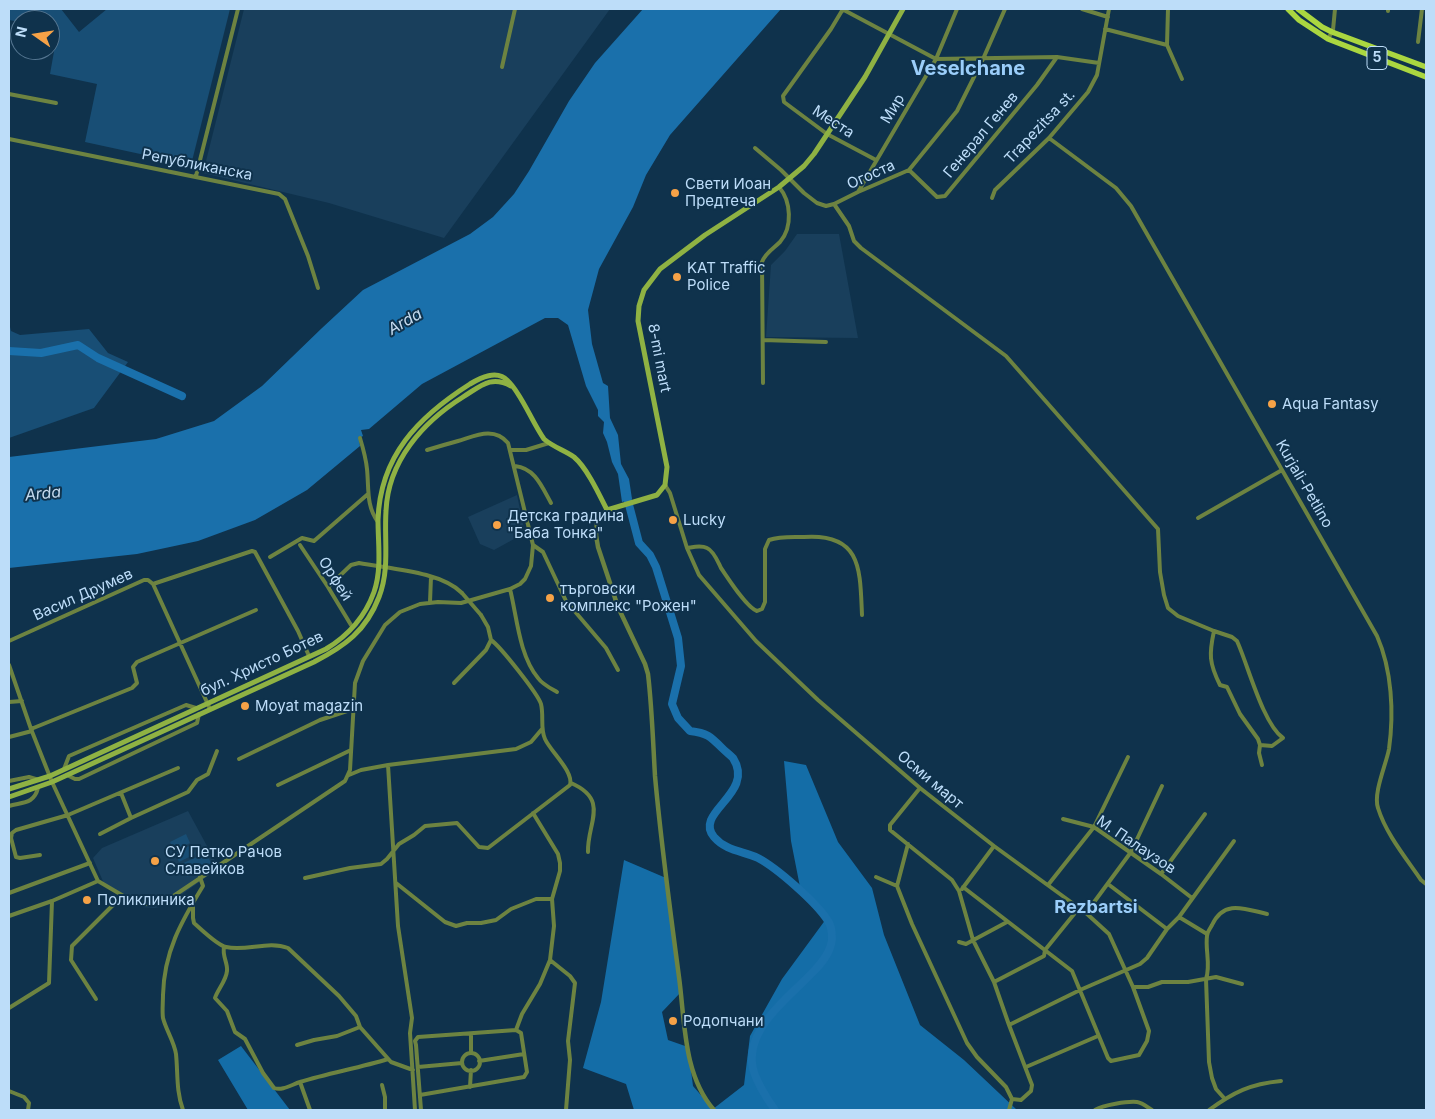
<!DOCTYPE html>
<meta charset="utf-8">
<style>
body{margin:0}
#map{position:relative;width:1435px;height:1119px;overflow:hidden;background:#0f324c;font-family:Inter,sans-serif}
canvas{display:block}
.frame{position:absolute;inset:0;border:10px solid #bdddf9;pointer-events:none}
.north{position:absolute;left:10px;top:10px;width:50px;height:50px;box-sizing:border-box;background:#0f324c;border:1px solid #557691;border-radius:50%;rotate:283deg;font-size:14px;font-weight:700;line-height:20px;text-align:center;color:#bdddf9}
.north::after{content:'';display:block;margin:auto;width:18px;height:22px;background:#f6a247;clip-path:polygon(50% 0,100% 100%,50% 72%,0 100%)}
</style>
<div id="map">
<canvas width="1435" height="1119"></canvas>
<div class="frame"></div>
<div class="north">N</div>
</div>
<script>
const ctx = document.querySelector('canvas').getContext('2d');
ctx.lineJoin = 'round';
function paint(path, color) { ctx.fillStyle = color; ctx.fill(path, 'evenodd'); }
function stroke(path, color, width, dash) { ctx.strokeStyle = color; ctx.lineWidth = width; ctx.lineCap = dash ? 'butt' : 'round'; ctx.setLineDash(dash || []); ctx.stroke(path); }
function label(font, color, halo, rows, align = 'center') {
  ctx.font = font + ' Inter,sans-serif'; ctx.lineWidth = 4; ctx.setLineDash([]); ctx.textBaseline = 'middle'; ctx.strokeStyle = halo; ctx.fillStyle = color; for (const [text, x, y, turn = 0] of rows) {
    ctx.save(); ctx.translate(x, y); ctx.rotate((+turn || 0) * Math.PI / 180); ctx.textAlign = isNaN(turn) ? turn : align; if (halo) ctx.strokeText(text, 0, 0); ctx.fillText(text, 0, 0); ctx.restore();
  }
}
const built = new Path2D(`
 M244,9H610L444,238L329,203L203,173Z
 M797,234H839L858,338L766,337L771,265L785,251Z
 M517,495L525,533L494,550L480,544L468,517Z
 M188,811L219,868L167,905L155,908L141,907L122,898L105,886L93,858L102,848Z`);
const green = new Path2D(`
 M9,9H61L79,32L107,9H230L191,165L85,142L97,84L50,74L58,29L50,28V20H20V22L9,20Z
 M9,323L11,331L20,335L89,329L108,353L128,362L94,408L9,438Z
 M186,834L190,843L174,851L170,842Z
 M191,845L195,854L179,862L175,853Z
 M206,853L212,865L187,877L181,864Z`);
const forest = new Path2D(`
 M784,761L806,765L838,842L872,888L884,935L920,1025L964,1060L1017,1110H634L626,1084L583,1068L601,1002L624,860L666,878L681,992L662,1012L668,1040L688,1047L693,1086L713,1109L744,1085L750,1036L782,979L826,919L800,887L791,841Z
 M241,1046L290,1110H248L218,1060Z`);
const water = new Path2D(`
 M643,9H781L670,135L646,175L633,207L599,269L588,310L592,344L603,383L608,386L610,418L618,435L621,464L629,479L632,499L622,502L618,474L612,462L607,442L603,433L604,422L598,416V410L586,386L568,325L558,318H545L422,384L369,429L361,430L363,436L359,438L360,446L307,490L255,520L198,541L137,554L9,568V457L156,439L214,421L262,386L322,328L363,290L470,234L493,217L514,194L529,171L569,101L595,63Z`);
const river = new Path2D(`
 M9,351L41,353L78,345L98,358L182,396
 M627,497L639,543L650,555L656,567L678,638L681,666L672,704L678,718L690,731C707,733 710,736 722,748C725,751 730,755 733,758C756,794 693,812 714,837C726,851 743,851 758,858C777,868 817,903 828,921C831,925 832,934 832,939C831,953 820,965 811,974C788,998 749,1026 752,1063C753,1077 767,1099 775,1110`);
const minor = new Path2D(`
 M842,9L936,59L1057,57L1099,63
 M843,9L831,29L783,96L784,102L827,134L876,160
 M1082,9L1108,17
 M1388,11V9
 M1105,29L1167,45L1182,79
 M1328,39L1333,30L1335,9
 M1418,42L1422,9
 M1167,45L1168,9
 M502,67L515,9
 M9,94L56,103
 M1049,138L1116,188L1131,206L1377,636C1392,670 1394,713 1389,749C1386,765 1373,793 1378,808C1386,834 1406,858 1421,880L1426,884
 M9,139L279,194L285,199L308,256L318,288
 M755,148L781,170L804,193L817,203L826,206L834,204L858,192L909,170L957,111L983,59L1005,9
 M909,170L937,197L945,196L1037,85L1057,57
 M196,176L238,9
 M858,192L936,59L957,9
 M992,198L995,190L1049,138L1088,92L1097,75L1109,9
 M834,204L849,226L854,241L861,248L1006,356L1158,529L1160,572L1164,595L1168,608L1178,616L1214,631C1209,654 1209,663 1220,685L1227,687L1240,714L1258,739L1260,745L1259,753L1262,765
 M763,340L826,342
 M763,383L762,262C765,253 774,248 780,242C793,227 791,201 779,187
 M360,438C363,448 366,459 367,469C369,488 366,506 378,522
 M511,450H526L549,443
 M515,466C535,468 542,487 551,503
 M665,485L670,493L687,548L699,575L756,641L818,700L920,788L994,846L1086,913L1109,934L1133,987H1148L1162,982H1188L1216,977L1242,984
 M1198,518L1282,470
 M300,545L328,587L351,625
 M533,545L543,552L566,601L606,648L618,670
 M687,548C694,547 701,545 707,548C714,551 718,562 721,568C728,578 746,607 757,611L762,609L765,602V549L769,540C780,536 793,537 804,537C862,533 860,570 862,615
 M270,557L302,538L314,541L368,494
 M153,584L210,709
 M328,587L351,565L359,563C389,569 440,571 462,593
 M510,589C517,617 519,655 538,678C542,684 550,688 557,692
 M430,602L431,577
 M1214,631L1232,637L1237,641C1248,665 1263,724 1283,738L1272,746L1260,745
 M9,641L144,580H148L153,584L252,551L255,552L298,631L309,656
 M9,665L31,729L52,782L98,881L132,901L148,904L166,901L345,781L350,770L355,683L363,661L385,625L400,612L420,604L438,602L461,603L510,589L520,584L525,579L531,566L533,545L508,443C494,426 475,436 458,441C447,444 437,447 427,450
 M454,683L486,650L491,640
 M9,702L22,701
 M31,729L132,688L137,683L133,667L137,662L256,610
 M9,737L32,731
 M239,759L320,720L353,709
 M388,765L398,926L412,1018L410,1033L415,1110
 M64,769L69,756L186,705L196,708
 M67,775L75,779H79L197,723L199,714
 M349,775L361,770L388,765L516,749L531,742L542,729
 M9,781L29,777L39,780
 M571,783C610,800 587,823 588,852
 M278,785L351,750
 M920,788L890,825V830L952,880L959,891L973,940L994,982L1009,1025L1032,1085L1031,1091L1021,1100L1012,1099
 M121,793L131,818
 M9,806C23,802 34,804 38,788
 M1063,819L1094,827L1161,874L1192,898
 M100,834L131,818L188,792L197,780L208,774L217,751
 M908,844L897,886L912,924L967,1043L977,1057L1006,1087L1012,1099L1009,1110
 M40,855L20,858L16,857L11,838L12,833L16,830L68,815L178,768
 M1161,874L1205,814
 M876,877L897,886
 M305,878L350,868L381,864L387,859L399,844L414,835L425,826L457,823L479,847L488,848L570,785C574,772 551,752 545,739C540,728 544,716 541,704C538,694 500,646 491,640L488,627L481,615
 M396,883L445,922L456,926L467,923H481L496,920L511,909L536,899H552
 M1108,884L1167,929
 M1048,885L1094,827L1128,757
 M963,887L1072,971L1108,1058L1111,1061L1139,1055L1147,1041L1149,1031L1133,987
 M962,889L994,846
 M9,893L90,863
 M193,902V918L194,923C201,929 217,945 226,947C246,952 268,940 288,948L339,996L356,1016L360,1027L391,1062L413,1070
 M1086,913L1131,852L1162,786
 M9,916L52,901L98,881
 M1179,917L1207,934
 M959,942L966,944L1007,922
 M224,947C222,956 228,963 227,971C226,981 218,989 215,998L227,1011L235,1032L245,1039L263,1073L274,1088C282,1091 291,1085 300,1082C329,1073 359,1068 388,1059
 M550,960L570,976L575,983L568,1041L570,1060L566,1110
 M994,982L1044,956L1045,950L1079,908
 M96,999L71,960L72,946L122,896
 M9,1008L49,983L52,901
 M1009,1025L1080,990L1140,964L1147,958L1167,929L1179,917L1234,841
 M516,1030L522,1014L540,984L550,960L554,926L552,899L560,871V863L558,854L533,813
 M471,1034V1053
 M297,1045L314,1040L337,1036L360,1027
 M462 1062a9 9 0 1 1 18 0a9 9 0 1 1-18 0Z
 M479,1061L524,1054
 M418,1067L462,1063
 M1026,1067L1098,1036
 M300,1082L310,1110
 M382,1085L385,1097V1110
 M470,1087L471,1070
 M9,1091L24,1097L29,1103L28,1110
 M420,1095L524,1077L527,1072L521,1033L516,1030L418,1037L415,1041L416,1045L421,1110
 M1224,1098L1216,1089L1212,1078L1209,1062L1206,979C1211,965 1205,950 1207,936C1207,932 1210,929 1212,925C1224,899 1245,909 1267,914
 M183,1110C176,1091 178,1073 176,1054C174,1041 166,1030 163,1018C162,1011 163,1003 163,995C164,952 181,922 203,886L200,877
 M1095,1110C1103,1105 1128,1101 1137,1102C1143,1103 1147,1107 1152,1110
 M1209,1110C1234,1092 1250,1084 1281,1081`);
const tertiary = new Path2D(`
 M607,510L597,522L596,535L598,547L618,607L645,664L648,674C652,708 653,742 655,776C661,843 670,910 679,977C685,1021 683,1075 714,1110`);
const secondary = new Path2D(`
 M9,789L50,776L326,649C349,635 365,617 374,592C382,569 378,544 378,520C380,456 418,417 470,384C480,378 497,369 508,381C521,393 532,422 544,439C553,447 564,450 574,457C587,468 599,494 607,510L657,495L665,485L667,467L638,321L639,306L644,290L660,269L705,235L779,187L804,166L814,154L865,77L903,9
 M9,797L52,782L314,662C345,646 366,631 379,597C390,569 384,540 386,511C388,461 423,422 463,397C481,386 491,375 511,386`);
const primary = new Path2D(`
 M1288,9L1299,20L1328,39L1426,77
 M1298,9L1322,27L1332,32L1426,67`);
const minorBridge = new Path2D(`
 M462,593L481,615`);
const markers = [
 [675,193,5,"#f6a247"],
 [677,277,5,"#f6a247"],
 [1272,404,5,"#f6a247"],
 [673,520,5,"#f6a247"],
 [497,525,5,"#f6a247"],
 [550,598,5,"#f6a247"],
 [245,706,5,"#f6a247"],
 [155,861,5,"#f6a247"],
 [87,900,5,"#f6a247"],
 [673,1021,5,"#f6a247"]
];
const shields = [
 [1377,58,20]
];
const shieldNames = [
 ["5",1377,58]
];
const streetNames = [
 ["Мир",893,109,-59],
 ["Места",833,122,33],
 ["Trapezitsa st.",1040,127,-47],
 ["Генерал Генев",981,135,-50],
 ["Републиканска",197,165,11],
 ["Огоста",871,175,-24],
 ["8-mi mart",659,358,79],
 ["Kurjali-Petlino",1304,484,60],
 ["Орфей",335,579,57],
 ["Васил Друмев",83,595,-24],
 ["бул. Христо Ботев",262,664,-25],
 ["Осми март",930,780,40],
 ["М. Палаузов",1136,845,34]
];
const poiNames = [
 ["Свети Иоан",685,184],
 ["Предтеча",685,201],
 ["KAT Traffic",687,268],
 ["Police",687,285],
 ["Aqua Fantasy",1282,404],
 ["Детска градина",507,516],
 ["\"Баба Тонка\"",507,533],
 ["Lucky",683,520],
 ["търговски",560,589],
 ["комплекс \"Рожен\"",560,606],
 ["Moyat magazin",255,706],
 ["СУ Петко Рачов",165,852],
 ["Славейков",165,869],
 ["Поликлиника",97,900],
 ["Родопчани",683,1021]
];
const waterNames = [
 ["Arda",405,322,-30],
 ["Arda",43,494,-6]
];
const quarterNames = [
 ["Rezbartsi",1096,908]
];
const districtNames = [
 ["Veselchane",968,69]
];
paint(built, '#193f5c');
paint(green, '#184e75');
paint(forest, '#146da7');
paint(water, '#1a70ab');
stroke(river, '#1a70ab', 8);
stroke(minor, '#6d8341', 4);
stroke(tertiary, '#6d8341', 4.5);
stroke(secondary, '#8fb243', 5);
stroke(primary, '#aad640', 5.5);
stroke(minorBridge, '#6d8341', 4);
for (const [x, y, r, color] of markers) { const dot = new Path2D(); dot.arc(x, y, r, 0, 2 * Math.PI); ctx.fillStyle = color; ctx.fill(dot); stroke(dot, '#0f324c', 2); }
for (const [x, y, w] of shields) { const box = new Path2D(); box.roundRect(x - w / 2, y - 11.5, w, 23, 4); ctx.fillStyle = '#0f324c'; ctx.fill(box); stroke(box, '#bdddf9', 1); }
label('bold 14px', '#bdddf9', null, shieldNames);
label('15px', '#bdddf9', '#0f324c', streetNames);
label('15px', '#bdddf9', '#0f324c', poiNames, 'left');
label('italic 16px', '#c5dbef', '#0f324c', waterNames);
label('bold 18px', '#9bcefa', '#0f324c', quarterNames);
label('bold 20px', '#9bcefa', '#0f324c', districtNames);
</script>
